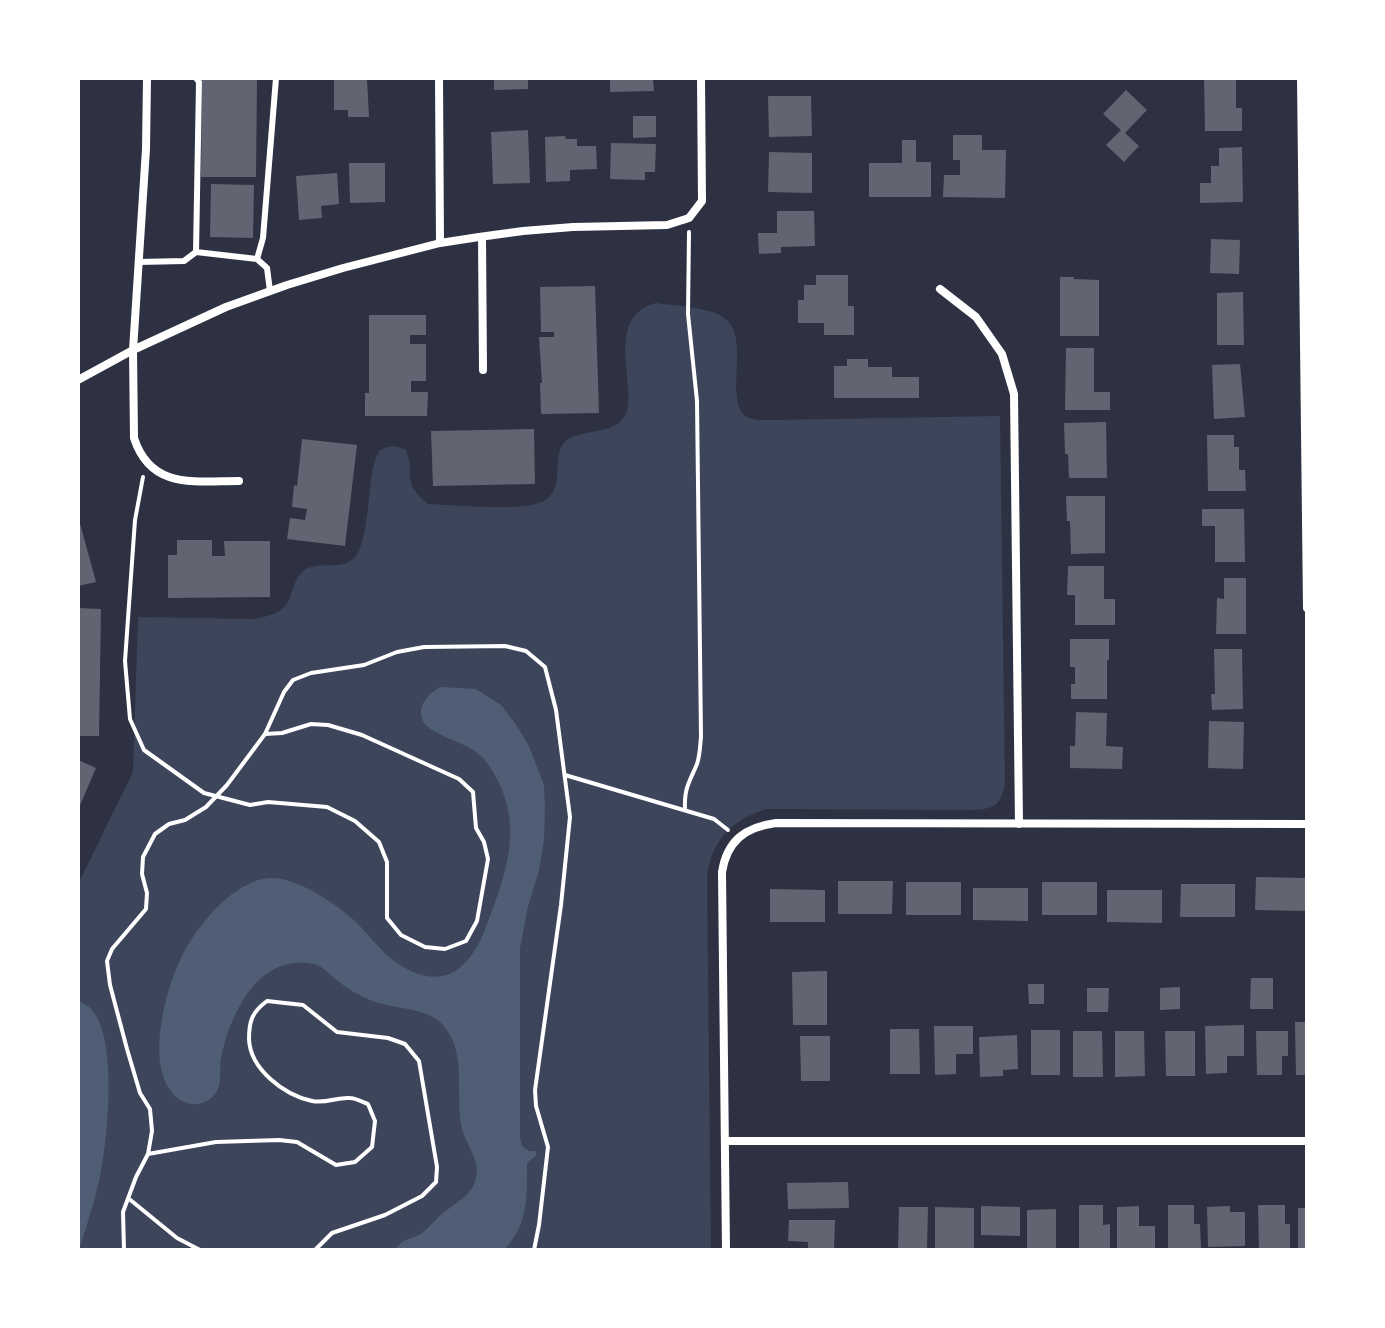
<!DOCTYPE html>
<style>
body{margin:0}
#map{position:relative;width:1385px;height:1328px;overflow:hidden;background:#2d3142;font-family:Commissioner,sans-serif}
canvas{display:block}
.frame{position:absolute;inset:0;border:80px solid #fff;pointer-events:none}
</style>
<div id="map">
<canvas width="1385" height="1328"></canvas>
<div class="frame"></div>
</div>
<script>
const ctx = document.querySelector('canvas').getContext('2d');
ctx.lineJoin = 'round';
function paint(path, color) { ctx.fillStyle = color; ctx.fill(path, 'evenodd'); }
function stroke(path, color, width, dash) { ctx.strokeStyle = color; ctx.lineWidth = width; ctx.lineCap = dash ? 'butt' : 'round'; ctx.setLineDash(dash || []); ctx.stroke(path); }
const green = new Path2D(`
 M656,303C674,306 709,307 723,317C753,337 722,400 747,417C754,421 764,420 772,420L1000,416L1005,784C1000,804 997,808 976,810L766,809C732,820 714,838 707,874L711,1250H78V884L133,772L138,617L253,619C270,616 286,613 291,594C294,586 296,578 302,572C316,559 339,572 354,558C368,545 368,489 373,468C374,462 377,456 379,451C390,445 395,445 406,450C416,476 400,481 428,504C454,505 517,511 539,503C545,501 550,497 553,492C561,477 554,458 563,444C574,428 610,437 624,417C630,408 628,397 628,387C626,354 616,314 656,303Z`);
const water = new Path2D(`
 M440,687L476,689L501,705L515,723L529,746L544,785L545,806L544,840L539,871L528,906L520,948V1137L522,1146L529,1151H535L537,1155L528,1162L527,1166C527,1200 528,1224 504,1250H395C402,1239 408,1240 419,1235C428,1230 433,1221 441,1215C454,1203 472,1197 476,1178C480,1160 467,1146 462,1129C454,1094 469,1050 440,1022C424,1007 391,1009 370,1000C358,995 348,989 338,981C329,975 325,967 314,964C293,960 275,965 259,980C239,999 226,1032 221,1059C219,1069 222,1079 218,1089C208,1110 182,1108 170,1090C147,1057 166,987 183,954C198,924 235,880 270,878C297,877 335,903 355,921C369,935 381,952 397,963C438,991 467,974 484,932C503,882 524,832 498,781C492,770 486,759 476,752C463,742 431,734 424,723C415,707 428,694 440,687Z
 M78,1001C84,1003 89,1006 93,1011C117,1040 108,1136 101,1171C96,1198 87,1224 79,1250Z`);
const building = new Path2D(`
 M202,78H257L256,177H201Z
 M334,78H367L369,117H348V110H334Z
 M494,78H528V89L494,90Z
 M610,78H653L654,91L610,92Z
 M1204,78H1236V108H1242V131H1205Z
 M1126,90L1147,110L1125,133L1139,146L1124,162L1106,145L1121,130L1103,114Z
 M768,96H811L812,136L769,137Z
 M633,116H656V137L633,138Z
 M528,130L530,183L493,184L491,132Z
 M953,135H982V150H1006L1005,198L943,197L944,175H960V160H953Z
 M565,136L566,139H577V146H596L597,169L570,170V181L546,182L545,137Z
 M902,140H916V162H931V197H869V163H902Z
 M611,143L656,144L655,172H645V180L610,179Z
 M1242,147L1243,202L1200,203V183H1211V166H1219V148Z
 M769,152L812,153V193L768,192Z
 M349,163H385V202L350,203Z
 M337,173L339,204L321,206L322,218L299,220L296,176Z
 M211,184L254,185L253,238L210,237Z
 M777,211H814L815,246L781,247V253L759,254L758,233H777Z
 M1211,239L1240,240L1239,274L1210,273Z
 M816,275H848V306H854V335H824V323H798V300H804V285H816Z
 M1060,277H1074V279L1099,280V336H1060Z
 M595,286L599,413L541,414L540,383H542L539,337H554V332H541L540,287Z
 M1243,292L1244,345H1217V293Z
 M369,315H426V335H410V344H426V381H411V392H428L427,416H365V393H369Z
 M1066,348H1094V392H1110V410H1065Z
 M847,359H868V367H892V377H919V398H834V366H847Z
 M1240,364L1245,417L1214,419L1212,365Z
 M1106,422L1107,478H1069L1068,454H1065L1064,423Z
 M534,429L535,484L433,486L431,431Z
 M1207,435H1234V447H1239V470H1245L1246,491H1208Z
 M302,439L357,445L345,546L287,539L290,518L305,520L307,509L292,507L294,485L297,486Z
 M1066,496H1105V553L1071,554L1070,521H1067Z
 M1202,509H1244L1245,562H1215V526H1202Z
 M78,516L96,582L78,586Z
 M177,540H212V556H225L224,541H270V597L168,598V555H177Z
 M1068,566H1104V599H1115V625H1075V595H1067Z
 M1224,578H1246V634H1216L1217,598L1224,599Z
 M78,608L101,609L99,736H78Z
 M1070,639H1109V660H1107V699H1071V684H1075V667H1070Z
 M1214,649H1242L1243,709L1212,710L1211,694H1215Z
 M1076,712L1107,713L1106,746L1123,747L1122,769L1070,768V746H1075Z
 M1209,721L1244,722L1243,769L1208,768Z
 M78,760L96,768L78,810Z
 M1256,877L1307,878V911L1255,910Z
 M838,881H893L892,914H838Z
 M906,882H961V915H906Z
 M1042,882H1097V915H1042Z
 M1181,884H1235V917H1180Z
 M973,888H1028V921L973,920Z
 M770,889L825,890V922H770Z
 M1107,890H1162V923L1107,922Z
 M827,971V1025H793L792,972Z
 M1251,978H1273V1009H1250Z
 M1028,984H1044V1004H1029Z
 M1180,987V1009L1160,1010V988Z
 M1087,988H1109L1108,1012H1087Z
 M1295,1022H1307V1075H1296Z
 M1244,1025V1056H1227V1073L1206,1074L1205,1026Z
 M934,1026H973V1054H956V1074L935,1075Z
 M890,1029H919L920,1074H890Z
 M1031,1030H1060V1075H1031Z
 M1073,1031H1102L1103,1077H1073Z
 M1115,1031H1144L1145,1076L1115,1077Z
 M1165,1031H1195V1076H1166Z
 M1256,1031H1288V1056H1282V1075H1257Z
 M1017,1035L1018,1069L1003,1070V1076L980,1077L979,1037Z
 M800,1036H830V1081H801Z
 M848,1182L849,1208L788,1209L787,1183Z
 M1079,1205H1103V1225L1110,1224V1249H1079Z
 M1168,1205H1194V1224H1200L1201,1249H1168Z
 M1258,1205H1285V1224H1290V1250H1259Z
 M981,1206L1020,1207V1236L981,1235Z
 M1139,1206V1226H1155V1250H1117V1207Z
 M1230,1206V1212H1245V1246L1208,1247L1207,1207Z
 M899,1207H928L927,1250H898Z
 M935,1207L974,1208V1250H935Z
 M1298,1208H1307V1250H1298Z
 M1056,1209V1250H1027V1210Z
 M789,1220H835L834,1250H808V1242L788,1241Z`);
const path = new Path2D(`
 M143,477L135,520L125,661L130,719L144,750L204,793L250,805L268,802L327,807L355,821L379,842L387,862V918L401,935L425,947L445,949L466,941L477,921L488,859L484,842L476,828L473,792L459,779L362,735L328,725L311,724L282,733L265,734
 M565,775L714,819L728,830
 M685,810C684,788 689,783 697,764C700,755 700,746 701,737L697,401L688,314L689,232
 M148,1154L216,1142L279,1140L297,1142L336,1165L355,1162L372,1147L375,1121L368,1104C363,1102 355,1098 350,1098C337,1097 326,1104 312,1101C284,1095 250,1069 249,1039C249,1021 252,1012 267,1001L303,1005L337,1032L388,1038L405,1044L419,1061L437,1167L436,1182L422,1196L385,1215L332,1233L315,1250
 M128,1198L177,1238L200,1250
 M124,1250L123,1212L136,1177L148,1154L152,1131L150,1109L140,1093L127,1049L110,985L107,961L112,949L146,909L147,893L142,874L143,857L155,834L169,824L185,820L206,807L227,785L265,734L284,692L293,680L311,673L364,665L397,652L424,647L505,646L526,651L545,667L556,710L570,817L561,905L535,1090L536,1106L548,1147L539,1225L534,1250`);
const service = new Path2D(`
 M196,252L257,259L267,268L270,291
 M257,259L263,238L276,78
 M139,262L184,261L196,252L199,82L196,78`);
const minor = new Path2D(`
 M147,78L146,149L133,350L134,438C151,490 195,481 239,481
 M439,78L440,243
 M1301,78L1307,608
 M482,237L483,370
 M940,289L976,317L1002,354L1014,394L1019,824
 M78,380L133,350L226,307L287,285L343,268L440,243L479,237L523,231L573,227L667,225L689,218L702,201L701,78
 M725,1141H1307
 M726,1250L722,872C727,841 745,827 776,823L1307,824`);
paint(green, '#3c4559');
paint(water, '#4f5d75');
paint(building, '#626471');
stroke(path, '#fff', 4);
stroke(service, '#fff', 6);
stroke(minor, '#fff', 8);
</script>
